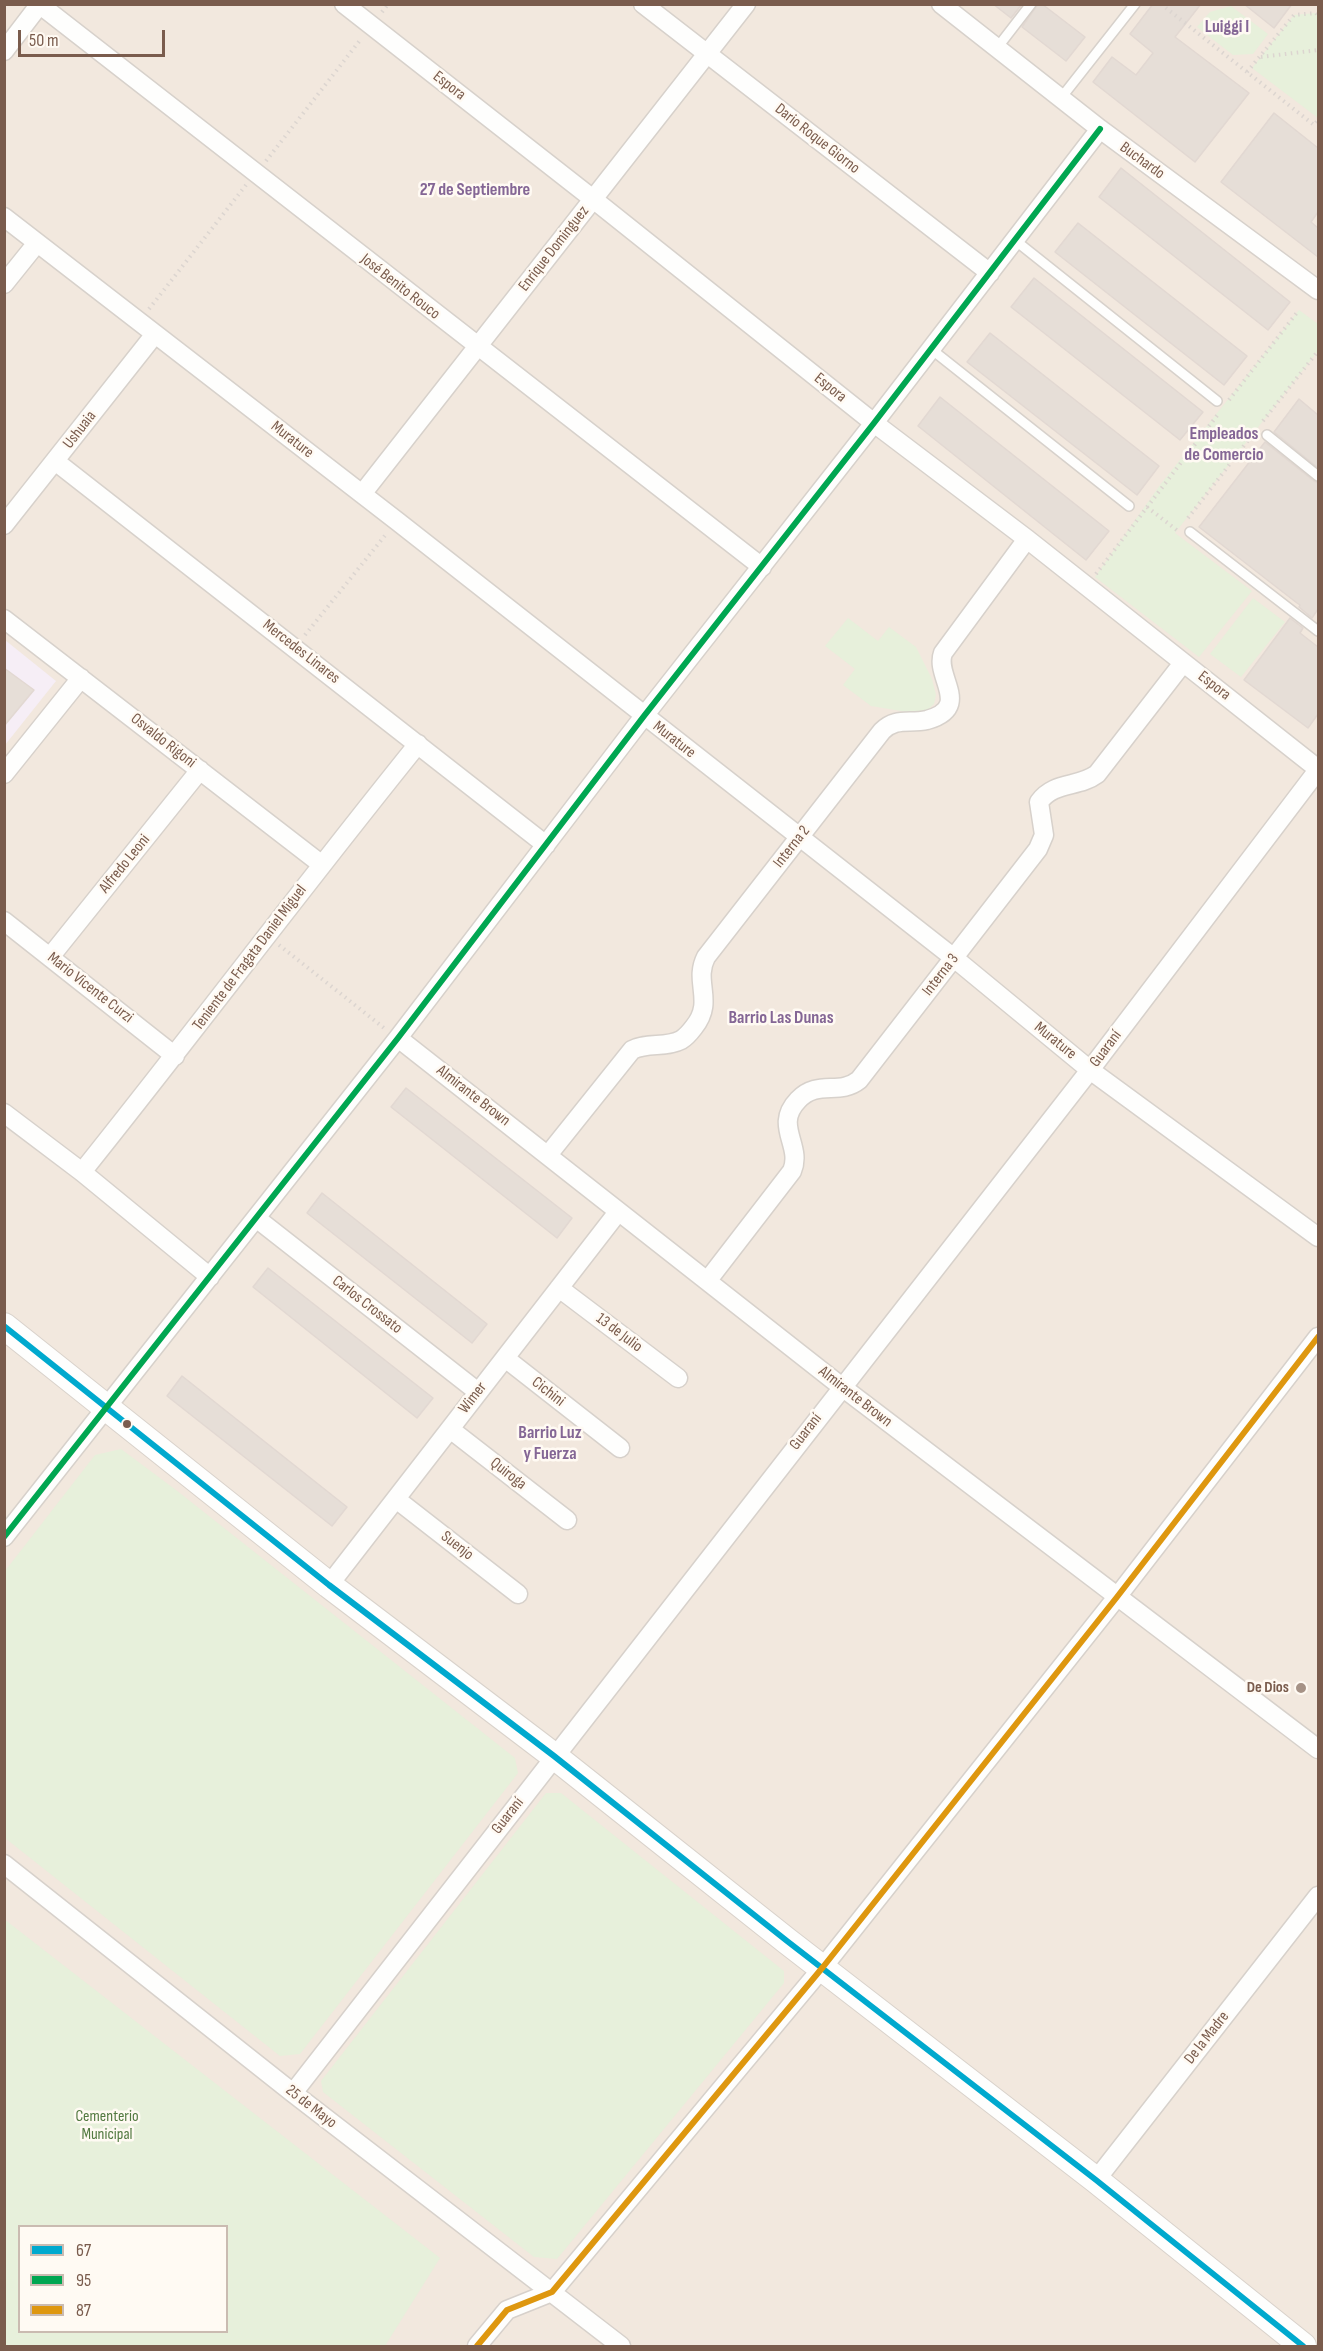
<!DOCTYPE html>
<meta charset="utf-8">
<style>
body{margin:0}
#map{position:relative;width:1323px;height:2351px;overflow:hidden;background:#f9f5f0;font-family:"Sofia Sans Condensed",sans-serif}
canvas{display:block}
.frame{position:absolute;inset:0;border:6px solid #7a5c4d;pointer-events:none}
.legend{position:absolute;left:18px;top:2225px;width:210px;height:108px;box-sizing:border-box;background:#fffaf3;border:2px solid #cabbb1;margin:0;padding:8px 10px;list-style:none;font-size:18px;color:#7a5c4d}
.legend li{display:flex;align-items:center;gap:12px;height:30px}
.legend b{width:30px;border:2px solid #cabbb1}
.scale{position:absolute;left:18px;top:30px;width:147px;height:27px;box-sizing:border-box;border:3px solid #7a5c4d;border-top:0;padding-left:8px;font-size:18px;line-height:21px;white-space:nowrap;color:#7a5c4d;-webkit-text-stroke:4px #fffaf3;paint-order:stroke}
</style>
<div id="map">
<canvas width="1323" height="2351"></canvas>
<div class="frame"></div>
<ul class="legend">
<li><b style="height:8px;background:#00a9ce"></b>67</li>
<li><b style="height:8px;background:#00a651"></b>95</li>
<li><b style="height:8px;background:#de970f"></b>87</li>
</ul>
<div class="scale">50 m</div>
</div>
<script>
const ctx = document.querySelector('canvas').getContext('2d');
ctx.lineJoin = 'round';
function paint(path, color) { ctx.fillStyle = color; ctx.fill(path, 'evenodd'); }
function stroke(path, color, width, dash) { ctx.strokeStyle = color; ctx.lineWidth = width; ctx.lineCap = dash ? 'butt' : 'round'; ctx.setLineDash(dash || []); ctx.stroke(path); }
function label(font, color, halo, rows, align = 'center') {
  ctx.font = font + ' "Sofia Sans Condensed",sans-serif'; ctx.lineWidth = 5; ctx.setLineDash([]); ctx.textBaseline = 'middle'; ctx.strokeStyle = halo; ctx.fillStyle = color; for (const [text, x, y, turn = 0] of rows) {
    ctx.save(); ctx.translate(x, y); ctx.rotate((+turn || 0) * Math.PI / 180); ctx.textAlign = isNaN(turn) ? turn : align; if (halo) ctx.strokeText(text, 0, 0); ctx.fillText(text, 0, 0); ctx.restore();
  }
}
const residential = new Path2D(`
 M5,5H1318V2346H5ZM20,2226H226V2332H20Z`);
const education = new Path2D(`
 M5,640L56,681L5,745Z`);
const green = new Path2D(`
 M1231,6L1268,34L1253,54L1233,55L1197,27L1210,12Z
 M1316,13L1318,15V118L1252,68L1294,15Z
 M1299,310L1318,324V351L1175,533L1252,591L1199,657L1095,577L1160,485Z
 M1253,598L1285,622L1241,677L1210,654Z
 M848,618L878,641L889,627L916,647L932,679L936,695L934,704L925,712H907L871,706L843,685L855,669L825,646Z
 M121,1449L176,1490L515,1758L518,1773L300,2054L280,2056L5,1838V1571L95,1455Z
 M546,1793H561L784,1971V1983L557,2259L534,2257L323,2092L321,2081Z
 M4,1919L440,2258L385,2346H5ZM20,2226H226V2332H20Z`);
const building = new Path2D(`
 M993,4H1022L1011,18Z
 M1038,4H1042L1085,37L1066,61L1022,27Z
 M1153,4H1201L1175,37L1249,93L1195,162L1093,82L1112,57L1136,75L1153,53L1130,34Z
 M1244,4H1292L1274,28Z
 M1274,113L1318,148V212L1311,222L1318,228V257L1221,182Z
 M1121,168L1290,302L1268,330L1099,197Z
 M1078,223L1247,356L1224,385L1055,252Z
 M1034,278L1203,412L1180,440L1011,307Z
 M990,333L1159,466L1137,495L967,362Z
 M940,397L1109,531L1086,560L918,426Z
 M1299,399L1318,415V468L1274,432Z
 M1265,442L1314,481L1318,483V609L1312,618L1299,607L1300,605L1297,603L1199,527Z
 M1290,618L1303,628L1300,633L1318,647V714L1308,728L1244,680Z
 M4,668L34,690L4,726Z
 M406,1088L572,1218L557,1238L391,1107Z
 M322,1193L487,1324L472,1343L307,1213Z
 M268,1268L433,1398L417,1418L253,1287Z
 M182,1376L347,1507L332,1526L167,1396Z`);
const path = new Path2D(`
 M1161,4L1314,125L1318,120
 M382,12L388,4
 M1261,57L1318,50
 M1247,72L1294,15L1316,13L1318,15
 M266,161L361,39
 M149,309L246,185
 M1229,400L1299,310
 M1263,421L1318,351
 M1147,507L1178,531
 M1188,518L1253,434
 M1096,574L1219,413
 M305,635L387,533
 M279,945L384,1028`);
const lane = new Path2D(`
 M997,48L1031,4
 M1061,98L1135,4
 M1016,241L1217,401
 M931,349L1129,506
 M1267,435L1318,476
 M1190,532L1318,631`);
const street = new Path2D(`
 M39,4L762,567
 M344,4L593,199L874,423L1027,539L1318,769
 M643,4L990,273
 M941,4L1100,129L1318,290
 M4,51L40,4
 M4,217L397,521L954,958L1090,1070L1318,1237
 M4,284L37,243
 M55,461L546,845
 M362,494L746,4
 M4,525L155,334
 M4,619L321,864
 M4,774L81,678
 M4,921L175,1056
 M50,957L200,770
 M398,1038L842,1387L1318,1749
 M4,1113L82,1172L210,1277
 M548,1155L632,1050C647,1042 666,1048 681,1040C686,1037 691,1031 694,1027C715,1001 693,982 706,957L882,731C896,717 909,724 927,720C973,707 934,677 943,653L1027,539
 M82,1172C195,1031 304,885 418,744
 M256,1218L478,1392
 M708,1280L792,1171C803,1145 773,1126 798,1100C818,1079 839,1096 859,1080L1038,849L1044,835L1039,802C1054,781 1078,788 1097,774L1183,663
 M559,1288L678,1378
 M505,1358L620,1448
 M450,1429L567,1520
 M396,1499L518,1594
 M4,1537L398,1038L644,716L874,423L1100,129
 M329,1585L618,1212
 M4,1864L293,2093L621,2346
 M293,2093L1090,1070L1318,770
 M1096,2180L1318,1896
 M477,2346L507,2310L552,2292L823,1967L1117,1597L1318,1337`);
const secondary = new Path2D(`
 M4,1326L329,1585L554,1756L787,1941L1096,2180L1303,2346`);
const bus1 = new Path2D(`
 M4,1326L329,1585L554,1756L787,1941L1096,2180L1303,2346`);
const bus2 = new Path2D(`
 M4,1537L398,1038L644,716L874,423L1100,129`);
const bus3 = new Path2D(`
 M477,2346L507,2310L552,2292L823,1967L1117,1597L1318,1337`);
const markers = [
 [127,1424,5,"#7a5c4d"],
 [1301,1688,6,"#a69286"]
];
const streetNames = [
 ["Espora",449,86,38],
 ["Dario Roque Giorno",817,139,38],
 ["Buchardo",1142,161,36],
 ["Enrique Dominguez",554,249,-52],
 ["José Benito Rouco",400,287,38],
 ["Espora",830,388,39],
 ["Ushuaia",80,430,-52],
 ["Murature",292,440,38],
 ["Mercedes Linares",301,652,38],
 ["Espora",1214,686,38],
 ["Murature",674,740,38],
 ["Osvaldo Rigoni",163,741,38],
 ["Interna 2",792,847,-52],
 ["Alfredo Leoni",125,864,-51],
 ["Teniente de Fragata Daniel Miguel",250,958,-53],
 ["Interna 3",941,975,-52],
 ["Mario Vicente Curzi",90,988,38],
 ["Murature",1055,1041,39],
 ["Guaraní",1106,1049,-53],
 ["Almirante Brown",473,1096,38],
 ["Carlos Crossato",367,1305,38],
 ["13 de Julio",619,1333,37],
 ["Cichini",548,1392,38],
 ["Almirante Brown",855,1397,38],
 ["Wimer",473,1398,-52],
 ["Guaraní",806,1432,-52],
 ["Quiroga",508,1474,38],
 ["Suenjo",457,1546,38],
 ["Guaraní",508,1816,-52],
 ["De la Madre",1207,2038,-52],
 ["25 de Mayo",311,2107,38]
];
const poiNames = [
 ["De Dios",1289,1688]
];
const parkNames = [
 ["Cementerio",107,2117],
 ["Municipal",107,2135]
];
const neighbourhoodNames = [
 ["Luiggi I",1227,27],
 ["27 de Septiembre",475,190],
 ["Empleados",1224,434],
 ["de Comercio",1224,455],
 ["Barrio Las Dunas",781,1018],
 ["Barrio Luz",550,1433],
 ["y Fuerza",550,1454]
];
paint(residential, '#f2e8de');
paint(education, '#f6eef6');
paint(green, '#e7f0db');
paint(building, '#e6ded7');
stroke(building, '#e2d8d2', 1.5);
stroke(lane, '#d7d1cb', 12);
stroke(street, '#d7d1cb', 21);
stroke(secondary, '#d9d2cb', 28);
stroke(path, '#dcd5d0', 4, [1.5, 4.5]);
stroke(lane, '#fefefd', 9);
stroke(street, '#fefefd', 18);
stroke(secondary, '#fefefd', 26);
stroke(bus1, '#00a9ce', 6);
stroke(bus2, '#00a651', 6);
stroke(bus3, '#de970f', 6);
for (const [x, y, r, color] of markers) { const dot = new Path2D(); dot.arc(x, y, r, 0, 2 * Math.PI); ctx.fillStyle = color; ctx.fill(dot); stroke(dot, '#fffaf3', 2); }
label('16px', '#7a5c4d', '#fffaf3', streetNames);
label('bold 16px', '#7a5c4d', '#fffaf3', poiNames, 'right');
label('16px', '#537a41', '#fffaf3', parkNames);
label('bold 18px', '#846695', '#fffaf3', neighbourhoodNames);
</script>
